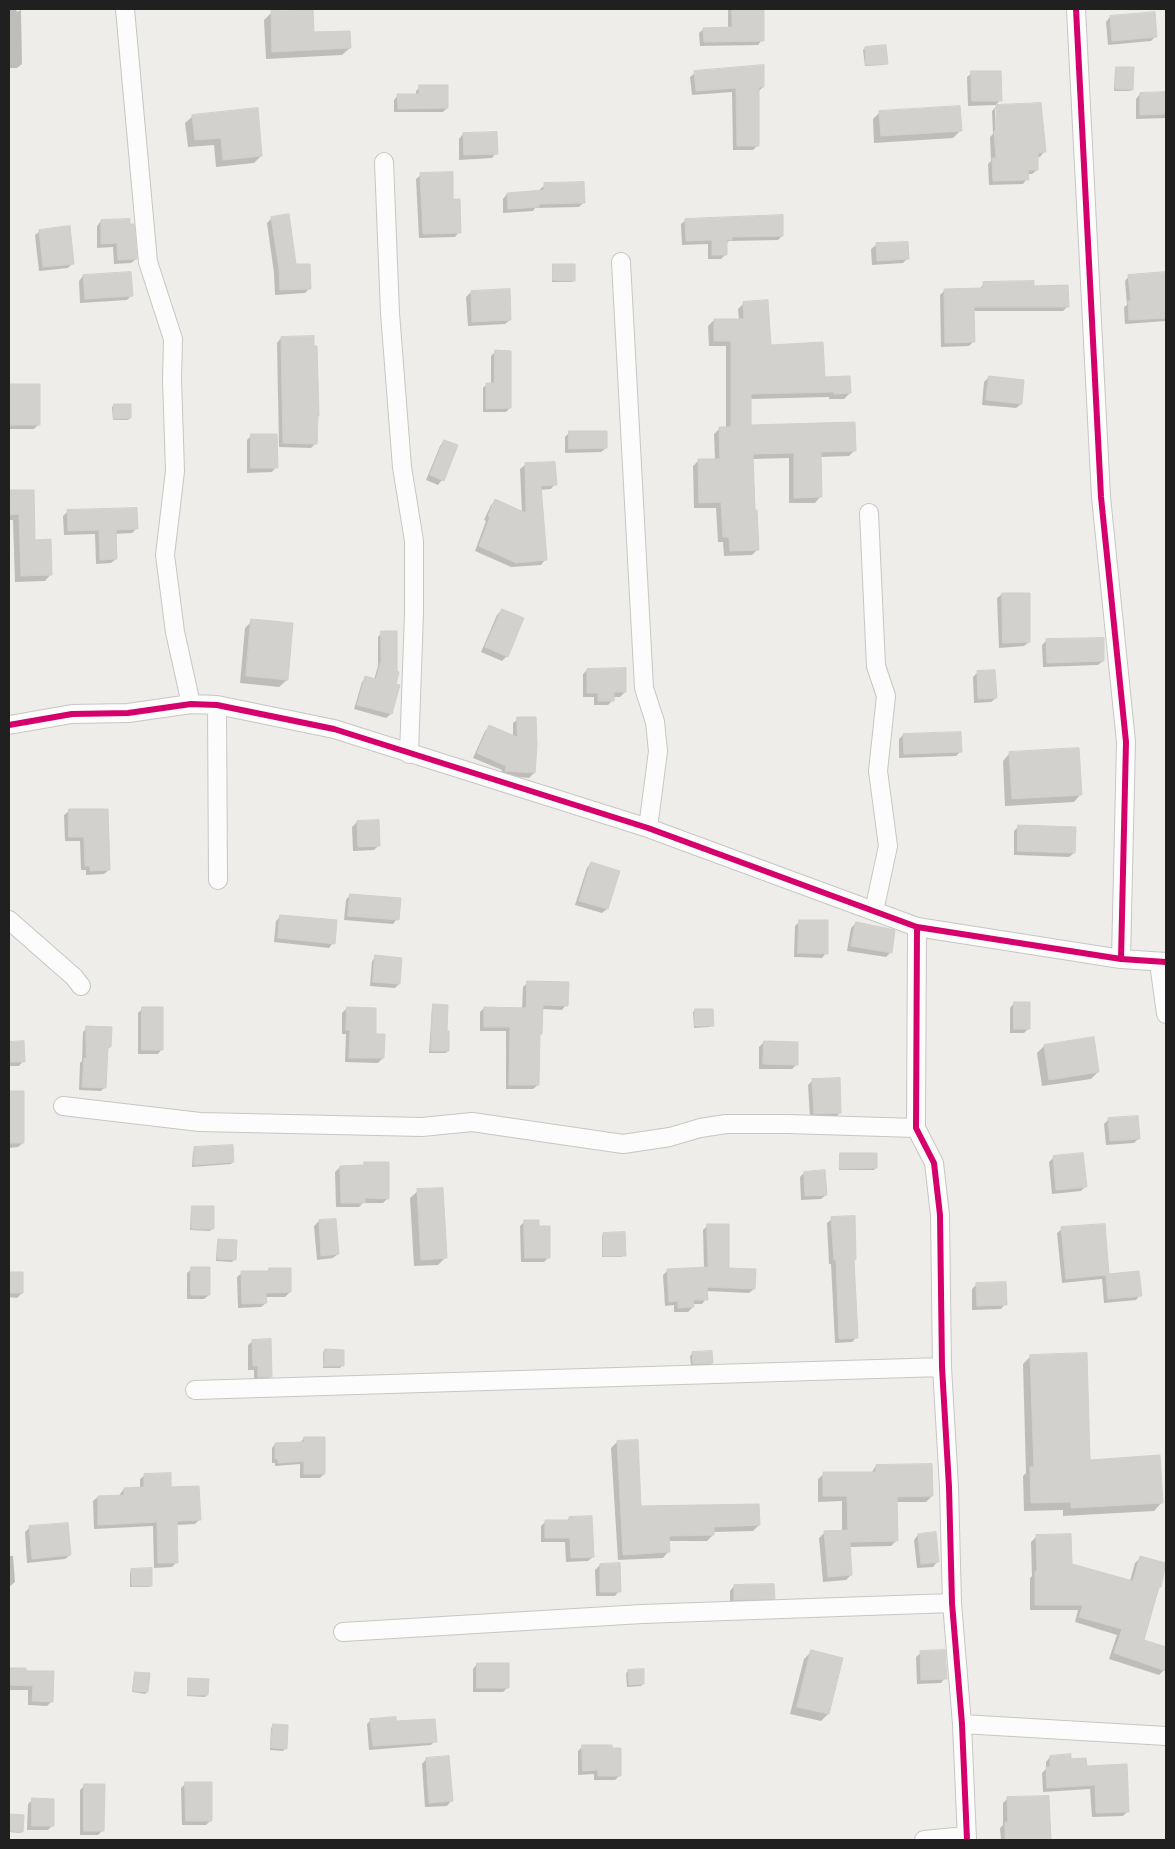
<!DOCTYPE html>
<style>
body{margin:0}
#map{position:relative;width:1175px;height:1849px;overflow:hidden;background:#eeede9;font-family:Raleway,sans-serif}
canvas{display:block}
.frame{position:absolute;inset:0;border:10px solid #202020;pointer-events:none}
</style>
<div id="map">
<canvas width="1175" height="1849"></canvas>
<div class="frame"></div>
</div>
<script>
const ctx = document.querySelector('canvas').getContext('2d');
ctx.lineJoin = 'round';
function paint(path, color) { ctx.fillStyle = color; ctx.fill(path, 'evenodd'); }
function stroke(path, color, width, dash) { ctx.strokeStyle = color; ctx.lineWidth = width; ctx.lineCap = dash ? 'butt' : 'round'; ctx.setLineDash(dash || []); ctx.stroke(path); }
const shadow = new Path2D(`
 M9,9H16L17,12L21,10L22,64L17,68H9Z
 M728,9H762V40L758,45L700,46L699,33L704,29L728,28Z
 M271,13L312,34L350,48L342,55L266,59L264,20Z
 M1110,17L1155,37L1151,41L1108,45L1106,22Z
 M865,48L886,63L884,65L865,66L863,50Z
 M1117,68L1132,89L1130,91H1114L1115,70Z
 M695,73L763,87L758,92V145L753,150H733L732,92L692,95L690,77Z
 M972,73L1000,100L996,105L968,106L967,77Z
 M420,87L447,108L443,112H394V100L398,95H416V91Z
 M1166,93V118L1136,119V99L1140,94Z
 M997,106L1044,152L1040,157H1037V170L1032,174H1027V179L1023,184L989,185L988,164L991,161L990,137L993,134L992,111ZM995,109H998L999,137H996Z
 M880,112L960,131L953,138L874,143L873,119Z
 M193,116L261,156L254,163L216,167L214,145L188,147L185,123Z
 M463,134L496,153L492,158L459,160V139Z
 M421,175L452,200L459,232L455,237L419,238L416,179Z
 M545,185L583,203L579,207L535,208L533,211L503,213V199L507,194L540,192V189Z
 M272,218L295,266L309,289L305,293L275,295L274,273L267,223Z
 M686,220L782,236L778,240L729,241L726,244V254L721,259H708V244L682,245L681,224Z
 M101,221L136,259L131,263L114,264L113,247L97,248V226Z
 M40,231L72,264L68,268L39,271L35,235Z
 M876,245L907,259L903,263L872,265L871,249Z
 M554,265L574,280L572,282H552V267Z
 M1166,273V321L1125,324L1124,307L1127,305L1125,281L1129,276Z
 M83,276L132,295L127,300L80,303L79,281Z
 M984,283L1032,287L1068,306L1063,311H973L974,341L969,346L941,347L940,295L945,290H979Z
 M471,292L510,320L505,324L468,326L466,297Z
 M744,303L769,346L850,393L844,399H829V397L750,399V427L855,450L849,456L820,457V497L815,503H789V458L752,459L754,512L758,549L752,555L724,556L723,542H718L716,508H694L693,466L698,461L715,460L714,434L720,428H726V346H709L708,326L714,320H739L738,309Z
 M281,338L315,444L311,448L279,447L277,343Z
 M495,352L510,408L506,412H483V388L487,384H491V356Z
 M989,377L1021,404L1016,408L982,405L984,382Z
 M9,385H39L38,425L34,429H9Z
 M114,405L130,418L128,420H113L112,407Z
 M569,433L606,448L601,452L565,453V437Z
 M251,436L276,467L272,472L247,473V440Z
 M444,441L442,480L438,485L426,480L440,446Z
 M525,465L555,484L551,489L540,490L545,560L541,565L511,567L475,551L486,521L484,520L491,505L496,500L522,512L520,469Z
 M9,491H33L34,541L51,574L45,581L15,582L13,520H9Z
 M68,511L136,529L132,533L114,534L116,559L111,563L96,564L95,534L64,535L63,516Z
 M1002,594L1029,642L1024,646L999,648L997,598Z
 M502,610L507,656L502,661L481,652L497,615Z
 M252,621L287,680L279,687L240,683L245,628Z
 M382,633L394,685L398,686L391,714L386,718L354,709L362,682L366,677L374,680L378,666V637Z
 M1047,640L1103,661L1098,665L1043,667L1042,645Z
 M587,670L625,692L620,697H613V700L608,705H594V697H583V674Z
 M977,673L996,698L991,702L974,703L973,677Z
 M518,719L534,773L529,778L501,775L502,770L473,758L485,731L490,727L513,736V723Z
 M903,735L960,752L956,756L899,758V739Z
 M1010,753L1081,794L1074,802L1005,806L1003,761Z
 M69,811L109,870L104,874L86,875V870H81L80,841H65L64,815Z
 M357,822L379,845L374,850L353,851L352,827Z
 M1019,826L1074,853L1069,857L1014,855V831Z
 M591,863L607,909L602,913L575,905L587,868Z
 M350,895L397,919L393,924L344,920L346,900Z
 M281,916L333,943L329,948L274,942L276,921Z
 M800,921L826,953L822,958L794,957L795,926Z
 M856,923L890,953L886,957L847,951L851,928Z
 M376,957L399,984L395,988L370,986L372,961Z
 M528,982L566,1005L562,1010L542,1009L538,1035V1085L533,1089H506V1031H480V1012L484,1008L522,1009L523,987Z
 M1014,1003L1029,1028L1024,1033H1010V1008Z
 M434,1006L446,1033L448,1051L446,1053H429L432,1008Z
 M143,1008L162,1049L158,1054H138V1013Z
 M347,1008L374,1035L383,1058L378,1063L345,1062L346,1034H342V1013Z
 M695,1010L712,1025L710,1027L694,1028L693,1012Z
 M87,1028L110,1047L107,1050L105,1087L101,1091L79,1090L80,1063L82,1061L83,1032Z
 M23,1042V1061L19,1066H9V1043Z
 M764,1042L797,1064L792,1069H759V1047Z
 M1044,1046L1098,1072L1091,1079L1042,1086L1037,1053Z
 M813,1080L840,1113L835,1118H810L808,1085Z
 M22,1092L23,1143L18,1147L9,1148V1093Z
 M1109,1119L1139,1138L1134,1143L1106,1145L1104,1124Z
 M195,1149L233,1162L231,1164L192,1167L193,1151Z
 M841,1155L876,1168L874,1170H839V1157Z
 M1054,1157L1085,1187L1081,1191L1052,1194L1049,1162Z
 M365,1163L388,1198L383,1203H363L359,1207H336L335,1172L340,1167L362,1166Z
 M804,1173L826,1195L821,1199L801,1200L800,1177Z
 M418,1191L445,1258L438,1265L414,1266L410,1198Z
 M193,1207L212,1229L210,1231L190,1230L191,1209Z
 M832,1219L855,1259L853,1261L857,1337L852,1342L835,1343L831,1264H829L827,1223Z
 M319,1221L338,1254L333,1258L317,1260L314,1226Z
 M525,1221L538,1227L549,1257L544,1262H521L520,1226Z
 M708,1225L728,1269L754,1289L749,1293L706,1291V1299L702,1304H692L693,1307L688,1312H674V1305L665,1306L663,1275L668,1270L704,1268L703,1230Z
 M1062,1229L1108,1276L1140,1295L1136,1300L1104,1303L1102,1279L1062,1283L1057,1233Z
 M604,1234L624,1255L622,1257H602V1236Z
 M219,1241L234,1260L232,1262L216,1261L217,1243Z
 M192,1269L209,1295L204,1299H187V1273Z
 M269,1269L290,1292L285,1297H265L266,1303L261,1307L238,1308L237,1277L242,1273L267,1272Z
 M9,1273L22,1274V1293L17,1298L9,1297Z
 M976,1285L1005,1304L1001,1309L972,1310V1289Z
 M253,1341L271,1376L266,1381L254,1382V1370H248V1345Z
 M325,1350L342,1366L340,1368H323V1352Z
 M692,1354L712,1363L710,1365H691L690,1356Z
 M1031,1356L1089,1461L1162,1502L1154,1511L1063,1516V1510L1024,1511L1023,1476L1026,1473L1023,1364Z
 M304,1438L324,1474L320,1478H300V1464L275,1466V1463H272V1448L275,1444L300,1443Z
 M617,1442L640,1508L759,1525L753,1531L713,1532V1535L707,1541H668V1552L663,1558L618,1560L611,1448Z
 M876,1466L932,1496L926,1502H896L897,1540L891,1546L849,1547L851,1575L846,1580L823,1582L819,1538L825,1532L842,1531V1501L818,1502V1479L824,1474L871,1473Z
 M145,1475L170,1489L199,1520L195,1524L176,1525V1563L172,1567L154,1568L153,1526L94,1529L93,1501L98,1497L120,1496V1494L124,1489L140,1488V1479Z
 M569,1518L593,1557L588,1561L566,1562L565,1542H541V1526L546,1521H567Z
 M29,1528L70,1555L65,1559L27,1563L25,1532Z
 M918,1535L937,1562L933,1567L917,1568L914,1540Z
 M1036,1537L1071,1565L1130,1581L1135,1563L1140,1558L1166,1565L1143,1640L1166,1648V1665L1164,1670L1159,1675L1109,1659L1117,1635L1075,1622L1078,1610H1030V1578L1032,1576L1031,1542Z
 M9,1556H13L15,1582L9,1587Z
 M600,1565L619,1591L615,1596H596L595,1570Z
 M132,1570L151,1585L149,1587H130V1572Z
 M734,1586L774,1598L769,1603L730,1604V1591Z
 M811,1652L828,1714L821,1721L790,1714L804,1659Z
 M921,1653L945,1678L941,1683L917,1684L916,1657Z
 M477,1664L508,1687L503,1692H473V1669Z
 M9,1669L53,1673L52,1701L47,1706L28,1705V1690H9Z
 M628,1671L643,1684L641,1686L627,1687L626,1673Z
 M136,1673L147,1692L145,1694L132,1692L134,1675Z
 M189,1680L207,1695L205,1697L187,1696V1682Z
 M371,1720L395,1722L435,1741L431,1745L369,1750L367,1724Z
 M273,1726L285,1749L283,1751L270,1750L271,1728Z
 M583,1746L620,1775L615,1780H594V1774L578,1775V1751Z
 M1050,1757L1070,1760L1086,1767L1128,1811L1123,1816L1092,1817L1090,1789L1043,1792L1042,1773L1046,1769V1762Z
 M426,1759L451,1801L447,1806L425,1807L422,1764Z
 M186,1783L211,1820L206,1825H182L181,1788Z
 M85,1785L103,1830L98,1835H80V1790Z
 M1048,1797L1049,1840H1001L1000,1828L1003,1825V1803L1008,1798Z
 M33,1799L52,1826L48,1830H27L28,1804Z
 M9,1815L23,1816L22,1831L20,1833L9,1832Z`);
const building = new Path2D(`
 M313,9L314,32L350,31L351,48L272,52L271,11Z
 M732,9H764V41L704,42L703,28L732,27Z
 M1155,12L1157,37L1112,41L1110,16Z
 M886,45L888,64L866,65L865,47Z
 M764,65V87H759V146H737L736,88L696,91L694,71Z
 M1116,67H1134L1133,90L1116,89Z
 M971,71H1001L1002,101H972Z
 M419,85H448V108L398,109L397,94H419Z
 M1166,92V114L1140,115V93Z
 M1041,103L1046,152L1038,153V170H1028L1029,180L993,181L992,158H996L994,131H997L996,105Z
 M960,106L962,131L881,136L879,111Z
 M258,108L262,156L223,160L221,138L195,140L192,115Z
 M497,132L498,154L464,155L463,133Z
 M453,172V199H460L461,233L423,234L420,173Z
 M584,182L585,203L539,204V207L508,209L507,193L544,190V183Z
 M289,214L296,264H310L311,289L280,290L279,268L271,217Z
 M783,215V236L732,237V240H727V255H712V240L686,241L685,219Z
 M130,219V224H134L137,259L118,260L117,243L101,244V220Z
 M70,226L74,264L43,267L39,230Z
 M908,242L909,259L877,261L876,243Z
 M553,264H575V281L553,280Z
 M131,272L133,296L85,299L83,275Z
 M1166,272V318L1129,320L1128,301H1131L1128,275Z
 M1034,281V286L1068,285L1069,307H974L975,342L945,343L944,289L983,288V282Z
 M510,289L511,320L472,322L471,291Z
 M768,300L771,345L823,342L825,377L850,376L851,393L834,394V392L751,394V425L855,422L856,451L821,452L822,497L794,498V453L753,454L755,510H757L759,550L730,551L729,537H723L721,502L699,503L698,459H720L719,427H731V341H714V319H744L743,302Z
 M314,336V346H317L319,416H318L317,444L283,443L281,337Z
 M495,350L511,351V408L486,409V383H494Z
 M989,376L1024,380L1022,404L986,400Z
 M9,384H40V425H9Z
 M114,404H131V418L114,419Z
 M569,431H607V448L569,449Z
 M251,434H277L278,468H251Z
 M444,440L458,445L444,481L430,475Z
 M555,462L557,485L541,486L547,560L516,563L479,546L490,517L488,516L495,499L526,513L525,463Z
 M9,490H34L35,540L51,539L52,575L21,576L19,514L9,515Z
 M137,508L138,529L116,530L117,559L100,560L99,530L68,531L67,510Z
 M1002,593H1030V642L1003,643Z
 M502,609L524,618L508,657L485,647Z
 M251,619L293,623L288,680L246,676Z
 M381,631H397V671L399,672L396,684L400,685L392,714L357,705L365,676L376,679L381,661Z
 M1104,638V661L1047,663L1046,639Z
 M626,668V692H614V701H598V693H587V669Z
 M995,670L997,698L978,699L977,671Z
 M517,717H536L537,745L535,773L505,771L506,766L477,753L489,725L517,737Z
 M961,732L962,752L904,754L903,734Z
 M1079,748L1082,795L1012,799L1009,752Z
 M69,809H108L110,870L90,871V866H85L84,837H69Z
 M379,820L380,846L358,847L357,821Z
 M1018,825L1076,827L1075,853L1018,851Z
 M591,862L620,871L608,909L579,901Z
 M350,894L401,898L399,920L348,916Z
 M280,915L337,920L335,944L278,938Z
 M799,920H828V954L798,953Z
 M856,922L895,930L892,953L851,946Z
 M375,955L402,958L400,984L373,982Z
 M527,981L569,982L568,1006L543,1005L542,1034H540L539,1085H509L510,1027H484V1007L526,1008Z
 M1014,1002H1030V1029H1014Z
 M433,1004L448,1005L447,1031H449V1051H431Z
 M142,1007H163V1050H142Z
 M347,1007L376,1008V1034H385L384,1058H349L350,1030H346Z
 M695,1009H713L714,1026H695Z
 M86,1026L112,1027L111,1047H108L106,1088L82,1087L84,1058H86Z
 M1094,1037L1099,1072L1049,1080L1044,1045Z
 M24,1041L25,1062H9V1042Z
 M764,1041L798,1042V1065L763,1064Z
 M840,1078L841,1113L814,1114L812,1079Z
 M9,1091H24V1143H9Z
 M1138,1116L1140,1139L1110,1141L1108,1118Z
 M233,1145L234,1162L194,1165V1147Z
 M840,1153H877V1168L840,1169Z
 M1083,1153L1087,1187L1056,1190L1053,1156Z
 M364,1162H389V1199L365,1198V1203H341L340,1166L364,1165Z
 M825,1170L827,1195L805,1196L804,1172Z
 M443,1188L447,1258L421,1260L417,1189Z
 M192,1206H214V1229H192Z
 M855,1216L856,1259L854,1260L858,1338L839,1339L836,1260H834L831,1217Z
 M336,1219L339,1254L321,1256L319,1220Z
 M524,1220H539V1226H550V1258H525Z
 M707,1224H729V1268L756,1269L755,1289L707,1287L708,1300H693L694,1307L678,1308V1301L669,1302L667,1269L708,1267Z
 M1105,1224L1109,1274L1139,1271L1142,1296L1108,1299L1106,1275L1066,1279L1061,1227Z
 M625,1232L626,1256H603V1233Z
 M218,1239L237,1240L236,1260L218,1259Z
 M191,1267H210V1295H191Z
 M269,1268H291V1292L266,1293L267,1303L242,1304L241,1271H269Z
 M9,1272H23V1293H9Z
 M1006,1282L1007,1305L977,1306L976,1283Z
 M271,1339L272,1377H258V1366H253L252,1340Z
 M325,1349L344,1350V1366H324Z
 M712,1351L713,1363L693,1364L692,1352Z
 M1087,1353L1090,1460L1160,1455L1163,1503L1071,1508V1502L1031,1503L1030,1467H1034L1030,1355Z
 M304,1437H325V1474H304V1461L278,1463V1459H275V1443L304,1442Z
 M638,1440L641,1506L759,1504L760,1525L714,1527V1535L669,1536L670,1552L623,1555L617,1441Z
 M932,1464L933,1496L897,1497L898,1541L850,1542L852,1575L828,1577L824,1531L848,1530L847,1496H823V1472H876V1465Z
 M171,1473V1487L199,1486L201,1520L177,1521L178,1563H158L157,1522L98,1525V1496L124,1495V1488L144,1487V1474Z
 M592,1516L594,1557L571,1558L570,1538H545V1520H569V1517Z
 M68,1523L71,1555L32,1559L29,1526Z
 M936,1532L939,1562L921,1564L918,1534Z
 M1071,1534L1072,1564L1133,1581L1140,1556L1166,1563L1161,1587H1159L1144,1640L1166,1647V1671L1114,1653L1122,1629L1079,1617L1083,1605H1035V1571H1037L1036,1535Z
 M620,1563L621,1592H600V1564Z
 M152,1568V1586H132L131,1569Z
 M774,1584L775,1599L734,1600V1585Z
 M811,1650L843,1658L829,1714L797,1707Z
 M945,1650L947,1679L921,1680L920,1651Z
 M477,1663H509V1688H477Z
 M9,1668H26V1671H54L53,1702L32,1701L33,1686L9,1685Z
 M644,1669V1684L629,1685L628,1670Z
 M135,1672L150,1673L148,1692L133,1691Z
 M188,1678L209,1679L208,1695H188Z
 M396,1717V1721L435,1719L437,1742L373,1746L370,1719Z
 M273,1724L288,1725L287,1749L271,1748Z
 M582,1745H612V1748H621V1776H598V1770L583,1771Z
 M1071,1754V1759L1086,1758L1087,1766L1127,1764L1129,1812L1096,1813L1095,1785L1047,1788L1046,1767H1050V1756Z
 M449,1756L453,1801L429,1803L426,1758Z
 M185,1782H212V1821H186Z
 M84,1784H105L104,1831H84Z
 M1049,1796L1051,1840H1005V1822H1008L1007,1797Z
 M32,1798L54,1799V1826H32Z
 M9,1814L24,1815L23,1832L9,1831Z`);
const street = new Path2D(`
 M125,9L148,262L173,339L172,379L175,471L165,555L175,632L191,704
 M1076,9L1101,497L1126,742L1121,959
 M384,162L390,313L402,467L414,541V613L409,754
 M621,262L644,688L655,722L658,751L648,828
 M869,513L876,666L886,696L878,771L888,846L874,911
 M217,705L218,880
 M9,725L72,714L128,713L191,704L217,705L334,729L648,828L917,927L1121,959L1166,962
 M9,920L74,977L81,986
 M917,927L916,1128L934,1163L940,1215L942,1367L949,1487L952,1603L962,1724L967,1840
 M1159,963L1166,1014
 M63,1106L200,1122L422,1127L472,1122L623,1144L670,1137L700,1128L726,1124H787L916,1128
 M195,1390L942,1367
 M343,1632L642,1614L952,1603
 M962,1724L1166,1736
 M924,1840L966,1836`);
const cycleway = new Path2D(`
 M1076,9L1101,497L1126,742L1121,959
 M9,725L72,714L128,713L191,704L217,705L334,729L648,828L917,927L1121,959L1166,962
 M917,927L916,1128L934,1163L940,1215L942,1367L949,1487L952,1603L962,1724L967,1840`);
paint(shadow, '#0003');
paint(building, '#d2d1ce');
stroke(building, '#d1cfca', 1);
stroke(street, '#c7c6c5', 20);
stroke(street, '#fcfcfc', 18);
stroke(cycleway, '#d6006c', 6);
</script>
